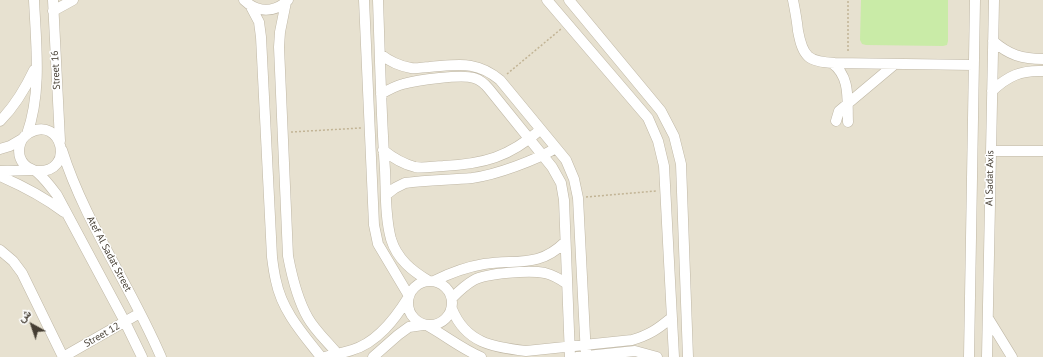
<!DOCTYPE html>
<meta charset="utf-8">
<style>
body{margin:0}
#map{position:relative;width:1043px;height:357px;overflow:hidden;background:#f3efe2;font-family:"PT Sans",Vazirmatn,sans-serif}
canvas{display:block}
.north{position:absolute;left:12px;top:305px;width:40px;height:40px;-webkit-text-stroke:3px #fff;paint-order:stroke;rotate:320deg;font-size:11px;font-weight:700;line-height:16px;text-align:center;color:#453e33}
.north::after{content:'';display:block;margin:auto;width:14px;height:18px;background:#453e33;clip-path:polygon(50% 0,100% 100%,50% 72%,0 100%)}
</style>
<div id="map">
<canvas width="1043" height="357"></canvas>
<div class="north">ش</div>
</div>
<script>
const ctx = document.querySelector('canvas').getContext('2d');
ctx.lineJoin = 'round';
function paint(path, color) { ctx.fillStyle = color; ctx.fill(path, 'evenodd'); }
function stroke(path, color, width, dash) { ctx.strokeStyle = color; ctx.lineWidth = width; ctx.lineCap = dash ? 'butt' : 'round'; ctx.setLineDash(dash || []); ctx.stroke(path); }
function label(font, color, halo, rows, align = 'center') {
  ctx.font = font + ' "PT Sans",sans-serif'; ctx.lineWidth = 3; ctx.setLineDash([]); ctx.textBaseline = 'middle'; ctx.strokeStyle = halo; ctx.fillStyle = color; for (const [text, x, y, turn = 0] of rows) {
    ctx.save(); ctx.translate(x, y); ctx.rotate((+turn || 0) * Math.PI / 180); ctx.textAlign = isNaN(turn) ? turn : align; if (halo) ctx.strokeText(text, 0, 0); ctx.fillText(text, 0, 0); ctx.restore();
  }
}
const residential = new Path2D(`
 M0,0H1043V357H0Z`);
const green = new Path2D(`
 M861,0H948V41L947,45L943,46L866,45L862,44L860,40Z`);
const path = new Path2D(`
 M848,51V0
 M507,74L561,29
 M291,132L361,128
 M586,197L656,191`);
const minor = new Path2D(`
 M53,0L60,141
 M244,0C257,13 275,13 288,0
 M364,0L374,225L378,244L409,296
 M378,0C380,57 381,113 385,170C386,192 385,217 391,239C397,259 412,271 429,281
 M547,0L648,118L658,141L664,166L674,357
 M569,0L661,111L674,136L681,164L688,357
 M793,0C795,10 797,21 798,31C803,57 808,62 835,63L974,65
 M286,2L280,32L279,47L288,256C292,277 297,299 308,318C316,332 330,344 340,357
 M250,5L259,22L261,37L272,257C273,265 274,273 276,281C282,311 303,334 321,357
 M53,11L73,0
 M993,41C1009,55 1022,59 1043,59
 M380,54C389,61 399,66 411,68C417,69 423,67 429,67C458,65 476,60 500,80L566,160L574,179L578,198L586,356
 M832,63C851,77 847,100 848,122
 M992,91C1008,76 1021,70 1043,71
 M381,94C388,90 395,86 403,84C417,80 462,74 474,78C481,80 485,84 489,89L552,167L561,183L564,200L570,357
 M0,121C15,106 25,89 34,70
 M836,121L839,111L895,64
 M27,134C42,92 36,44 34,0
 M0,149L10,146L22,139
 M62,150C85,223 131,286 161,357
 M383,150C393,158 403,164 415,167C424,169 434,166 443,166C484,164 509,157 540,130
 M991,151H1043
 M0,171L31,170
 M36,171C77,174 62,114 29,133C18,139 16,155 24,164C28,169 33,169 37,172C45,179 51,187 57,195L125,322L142,357
 M0,176C23,186 44,197 64,212
 M386,195L395,188L405,183C427,180 450,180 472,178C496,175 536,160 556,148
 M0,250L13,261L22,273L63,357
 M408 303a22 22 0 1 1 44 0a22 22 0 1 1-44 0Z
 M434,281C450,273 466,267 484,264C517,259 539,268 565,242
 M452,298C459,291 465,285 474,280C487,273 530,270 545,273C553,275 560,279 567,284
 M452,309C466,343 492,347 526,351L632,340C649,335 658,329 671,318
 M988,318L1012,357
 M428,326C446,336 462,349 481,357
 M63,357L140,313
 M325,357C334,354 344,353 352,350C377,343 395,319 408,298
 M373,357L398,335L409,327L423,325
 M577,357L635,351L657,357
 M969,357L975,0
 M987,357L994,0`);
const streetNames = [
 ["Street 16",56,70,-93],
 ["Al Sadat Axis",990,178,-89],
 ["Atef Al Sadat Street",109,254,62],
 ["Street 12",102,335,-30]
];
paint(residential, '#e7e1d0');
paint(green, '#c9eba7');
stroke(minor, '#bfb7a5', 11);
stroke(path, '#c2b495', 1.5, [2, 2]);
stroke(minor, '#fff', 10);
label('10px', '#453e33', '#fff', streetNames);
</script>
